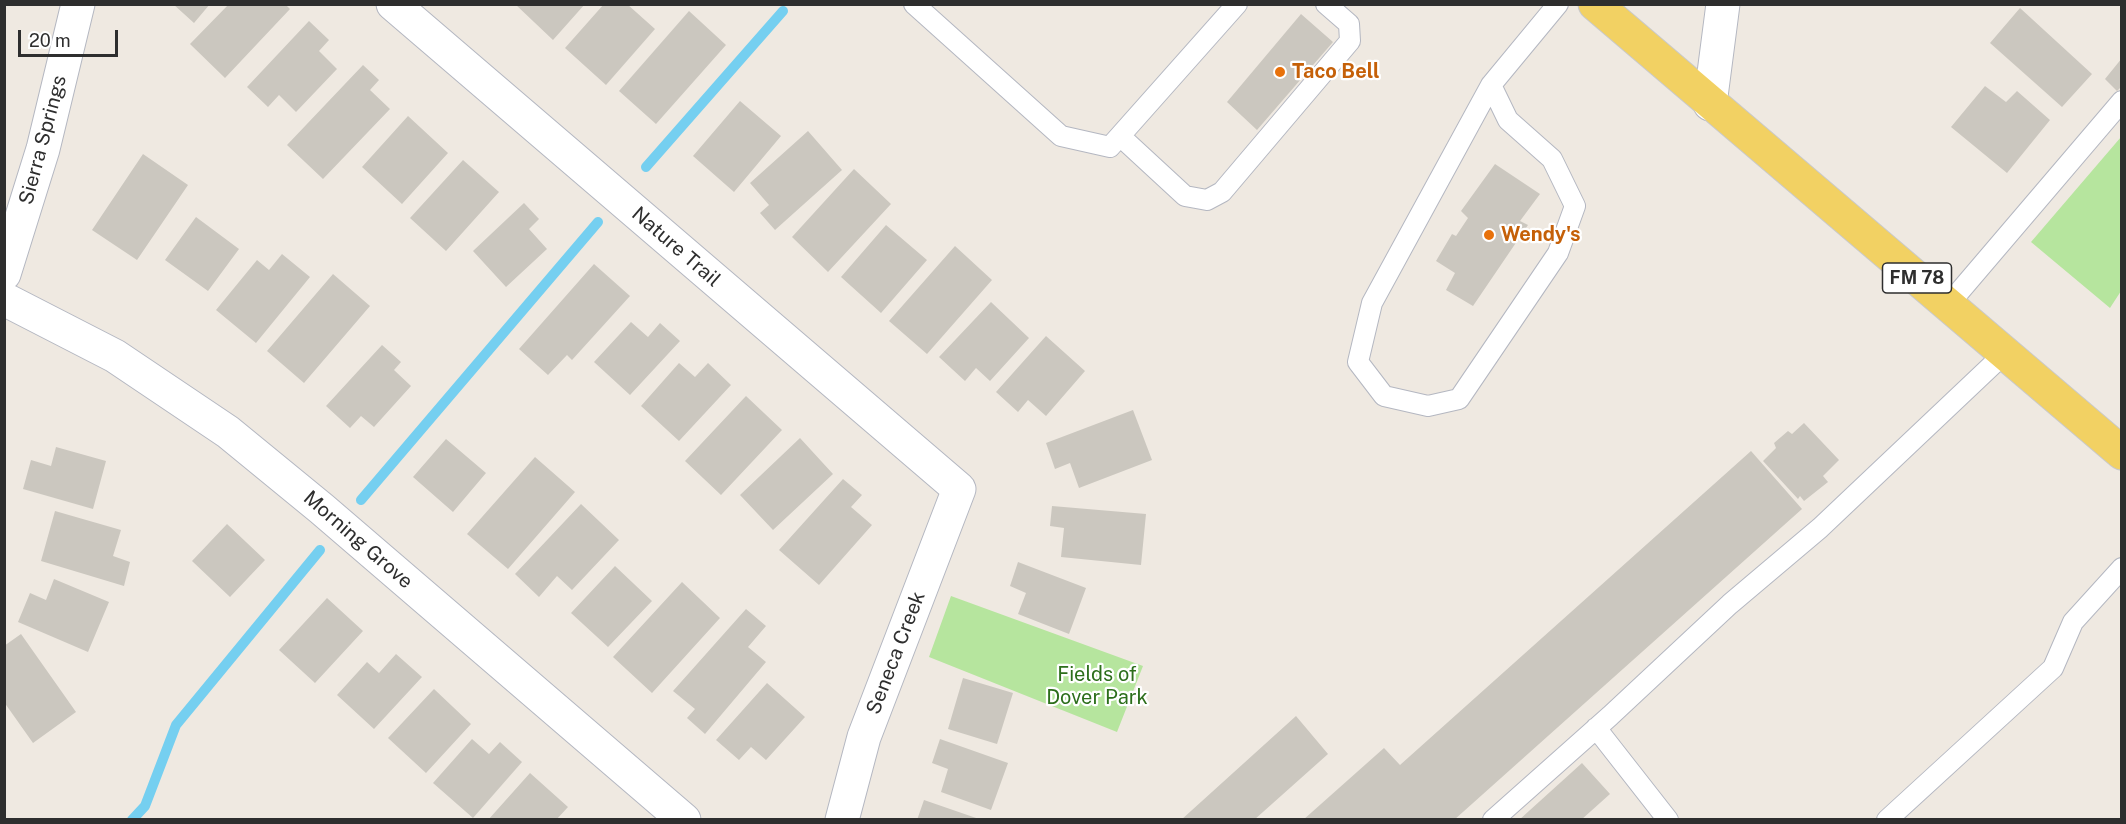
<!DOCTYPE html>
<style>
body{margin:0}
#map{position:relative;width:2126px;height:824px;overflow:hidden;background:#efe9e1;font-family:"Public Sans",sans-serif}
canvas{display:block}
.frame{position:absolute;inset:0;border:6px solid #2e2e2e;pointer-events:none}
.scale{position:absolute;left:18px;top:30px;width:100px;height:27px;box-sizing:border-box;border:3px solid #2e2e2e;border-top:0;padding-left:8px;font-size:18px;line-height:21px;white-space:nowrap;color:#2e2e2e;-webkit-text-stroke:4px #fff;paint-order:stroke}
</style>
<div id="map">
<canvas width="2126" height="824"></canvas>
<div class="frame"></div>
<div class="scale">20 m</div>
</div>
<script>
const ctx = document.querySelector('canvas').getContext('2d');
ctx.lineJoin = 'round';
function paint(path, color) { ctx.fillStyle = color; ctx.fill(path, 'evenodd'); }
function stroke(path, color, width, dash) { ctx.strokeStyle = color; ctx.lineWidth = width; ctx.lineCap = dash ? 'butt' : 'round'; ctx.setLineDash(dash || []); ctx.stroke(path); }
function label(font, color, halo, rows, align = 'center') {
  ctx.font = font + ' "Public Sans",sans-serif'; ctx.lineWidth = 4.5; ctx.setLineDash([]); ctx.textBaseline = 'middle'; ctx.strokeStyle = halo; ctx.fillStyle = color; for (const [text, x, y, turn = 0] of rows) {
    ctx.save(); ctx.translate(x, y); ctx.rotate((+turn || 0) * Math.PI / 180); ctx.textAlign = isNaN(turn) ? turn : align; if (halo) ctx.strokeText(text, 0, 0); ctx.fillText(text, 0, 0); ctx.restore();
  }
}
const green = new Path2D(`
 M2121,137V291L2110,308L2031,242Z
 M951,596L1143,666L1117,732L929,657Z`);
const stream = new Path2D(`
 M646,167L783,11
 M361,500L598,222
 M132,820L145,806L176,725L320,550`);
const building = new Path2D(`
 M173,4H210L194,23Z
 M229,4H285L290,9L225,78L190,44Z
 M515,4H585L553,40Z
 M604,4H627L655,29L606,85L565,48Z
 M2020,8L2092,74L2062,107L1990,43Z
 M689,11L726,45L656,124L619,91Z
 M1301,14L1333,42L1257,130L1227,102Z
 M309,21L329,40L319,51L337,69L296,112L279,95L268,107L247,87Z
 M2122,58V86L2117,91L2105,79Z
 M363,65L379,80L370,90L390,109L323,179L287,145Z
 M1985,86L2006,102L2017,91L2050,120L2007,173L1951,127Z
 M740,101L781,136L734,192L693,156Z
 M408,116L448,153L402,204L362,167Z
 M808,131L842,170L775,230L760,213L769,205L750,183Z
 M143,154L188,185L137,260L92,230Z
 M463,160L499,192L446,251L410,218Z
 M1495,164L1540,194L1520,221L1528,225L1473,306L1446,290L1455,273L1436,261L1452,234L1456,236L1468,218L1461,211Z
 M854,169L891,204L828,272L792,237Z
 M524,203L539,219L529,229L547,249L506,287L473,251Z
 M196,217L239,249L208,291L165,260Z
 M886,225L927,260L881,313L841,277Z
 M955,246L992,280L927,354L889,321Z
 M282,254L310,277L256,343L216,310L257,260L269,270Z
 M594,264L630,296L572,360L567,355L548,375L519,349Z
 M333,274L370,306L304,383L267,351Z
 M991,302L1029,338L990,381L976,368L965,381L939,357Z
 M631,322L648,337L660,323L680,341L630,395L594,362Z
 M1046,336L1085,371L1046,416L1028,400L1018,412L996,392Z
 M382,345L401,362L394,370L411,386L374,427L361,416L350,428L326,406Z
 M679,363L695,377L708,363L731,385L679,441L641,406Z
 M746,396L782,430L721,495L685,461Z
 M1133,410L1152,460L1079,488L1070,463L1055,469L1046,443Z
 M1804,423L1839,460L1823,476L1828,482L1804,501L1800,496L1798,499L1763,461L1776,448L1774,443L1788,431L1792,434Z
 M800,438L833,474L773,530L740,495Z
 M446,439L486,473L453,512L413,477Z
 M56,447L106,461L93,509L23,489L31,460L51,466Z
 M1751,451L1802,509L1454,820H1303L1384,748L1400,765Z
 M535,457L575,492L508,569L467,534Z
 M843,479L862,495L851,507L872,525L819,585L779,550Z
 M581,504L619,540L572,590L557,576L539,597L515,574Z
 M1052,506L1146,514L1141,565L1061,557L1064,528L1050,526Z
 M55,511L121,530L113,556L130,562L124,586L41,561Z
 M227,524L265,560L230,597L192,561Z
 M1018,562L1086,588L1069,634L1018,614L1026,593L1010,586Z
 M615,566L652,601L608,647L571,613Z
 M54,579L109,602L88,652L18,622L30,593L46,600Z
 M682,582L720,618L652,693L613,657Z
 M327,598L363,631L315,683L279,650Z
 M746,609L766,626L748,647L766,662L705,734L687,718L695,709L673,691Z
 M21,634L76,712L33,743L4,702V646Z
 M396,654L422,677L374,729L337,695L367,662L379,673Z
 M963,678L1013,693L997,744L948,729Z
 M767,683L805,717L766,760L751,747L739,760L716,740Z
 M434,689L471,724L426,773L388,738Z
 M1296,716L1328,754L1254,820H1181Z
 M472,739L489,754L500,742L522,762L473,818L433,783Z
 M940,739L1008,763L991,810L941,792L948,769L932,763Z
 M1582,763L1610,794L1581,820H1519Z
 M530,773L568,807L556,820H488Z
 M924,800L979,819V820H917Z`);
const service = new Path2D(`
 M914,4L1061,136L1110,147L1237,4
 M1491,85L1508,120L1552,159L1575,206L1558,253L1459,399L1428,406L1384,396L1358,362L1372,303L1491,85L1558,4
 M1120,136L1185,196L1207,200L1222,192L1350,41L1349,24L1326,4
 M1948,305L2122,101
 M1596,728L1668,820
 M1493,820L1610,716L1730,604L1820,528L2005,353
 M1887,820L2053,668L2073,622L2122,568`);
const minor = new Path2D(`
 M393,4L959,489L864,737L842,820
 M4,274L43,149L78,4
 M4,299L115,356L228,432L322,509L684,820`);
const tertiary = new Path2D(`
 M1710,104L1723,4`);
const primary = new Path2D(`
 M1595,4L2122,453`);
const markers = [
 [1280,72,6,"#e8710a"],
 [1489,235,6,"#e8710a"]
];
const shields = [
 [1917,278,69]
];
const shieldNames = [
 ["FM 78",1917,278]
];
const foodNames = [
 ["Taco Bell",1292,72],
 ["Wendy's",1501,235]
];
const streetNames = [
 ["Sierra Springs",43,140,-75],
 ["Nature Trail",676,247,41],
 ["Morning Grove",358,540,41],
 ["Seneca Creek",896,653,-69]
];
const parkNames = [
 ["Fields of",1097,675],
 ["Dover Park",1097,698]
];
paint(green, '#b6e59e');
stroke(stream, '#75cff0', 10);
paint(building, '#cbc7bf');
stroke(service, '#b4b7c1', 22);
stroke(minor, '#b4b7c1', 35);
stroke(tertiary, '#b4b7c1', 35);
stroke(primary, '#c9c9c9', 35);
stroke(service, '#fff', 20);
stroke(minor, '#fff', 33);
stroke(tertiary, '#fff', 33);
stroke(primary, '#f2d163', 33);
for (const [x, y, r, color] of markers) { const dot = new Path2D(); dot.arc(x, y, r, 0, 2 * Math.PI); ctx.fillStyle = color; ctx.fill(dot); stroke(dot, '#fff', 2); }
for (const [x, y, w] of shields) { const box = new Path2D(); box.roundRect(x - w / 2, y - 15, w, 30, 4.5); ctx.fillStyle = '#fff'; ctx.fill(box); stroke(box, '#2e2e2e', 1.5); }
label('bold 18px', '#2e2e2e', null, shieldNames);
label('bold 20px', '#c56008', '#fff', foodNames, 'left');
label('20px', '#2e2e2e', '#fff', streetNames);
label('20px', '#2c6e1b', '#fff', parkNames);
</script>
